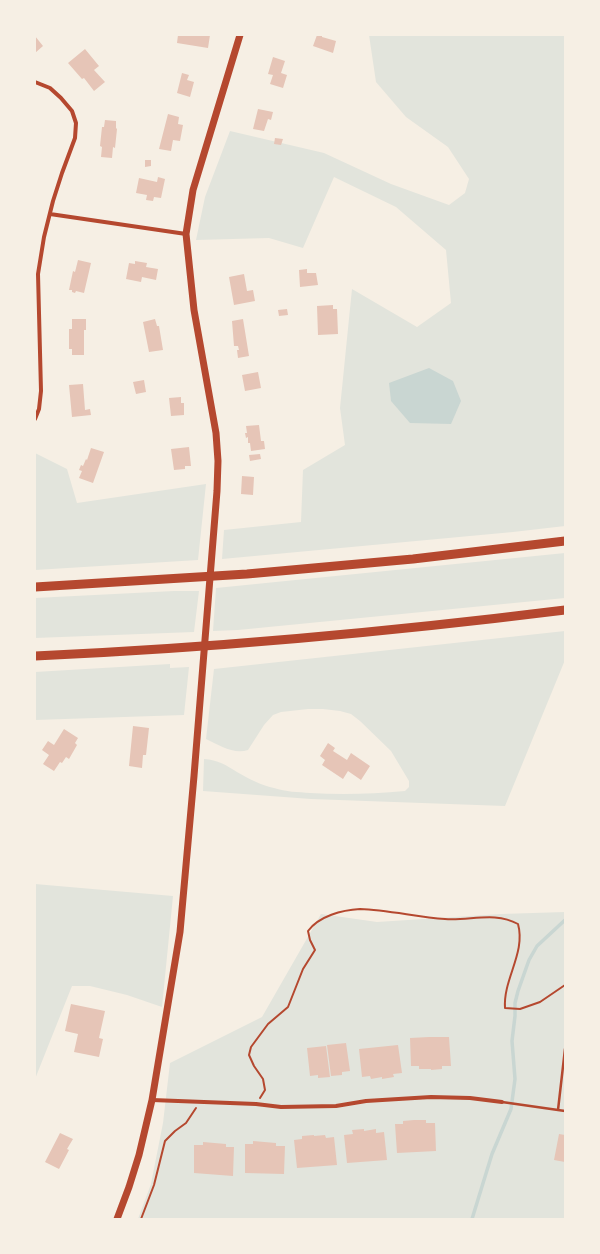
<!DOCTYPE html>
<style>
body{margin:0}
#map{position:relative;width:600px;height:1254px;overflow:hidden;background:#f6efe4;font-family:"PT Sans",sans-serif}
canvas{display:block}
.frame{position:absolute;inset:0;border:36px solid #f6efe4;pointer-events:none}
</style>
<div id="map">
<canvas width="600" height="1254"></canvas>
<div class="frame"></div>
</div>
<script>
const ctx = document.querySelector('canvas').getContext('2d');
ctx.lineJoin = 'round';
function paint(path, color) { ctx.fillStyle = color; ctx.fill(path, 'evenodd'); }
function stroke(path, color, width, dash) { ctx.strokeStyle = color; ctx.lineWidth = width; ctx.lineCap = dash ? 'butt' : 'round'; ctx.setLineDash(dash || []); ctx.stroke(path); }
const green = new Path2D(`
 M369,35H565V526L513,532L222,559L224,530L301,522L303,470L345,445L340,408L352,289L417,327L451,303L446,250L396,207L334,177L303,248L269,238L196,240L205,197L230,131L324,153L391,184L449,205L465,193L469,179L448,147L406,117L376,82Z
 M35,453L67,469L77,503L206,484L198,560L35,570Z
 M565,553V598L238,630L213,631L216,588Z
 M174,591H199L194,632L35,638V598Z
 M565,631V660L505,806L311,799L203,791L204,759C218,760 226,765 237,772C247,778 263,786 274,788C286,792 298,792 310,793C342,795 373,794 405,791L409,787V781L391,751L360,721L351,714L340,711L323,709H308L281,712L273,715L264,725L248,750C234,755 219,745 206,739L214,669Z
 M170,664V668L189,667L184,715L35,720V672Z
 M35,884L173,896L162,1007L127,995L90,986H72L35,1079Z
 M565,912V1219H138L151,1184L163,1123L170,1063L262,1017L321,914L377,922L501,914Z`);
const water = new Path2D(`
 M429,368L453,381L461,401L451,424L410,423L391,401L389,383Z`);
const stream = new Path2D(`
 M472,1219L492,1154L511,1109L515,1079L512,1041L515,1016V1003L518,991L529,960L537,946L565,920`);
const building = new Path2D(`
 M178,35H210L208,48L177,43Z
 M317,35H322V37L336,41L333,53L313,46Z
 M35,36L43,46L35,53Z
 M85,49L99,66L94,70L105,82L94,91L84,78L82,79L68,63Z
 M273,57L285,61L281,73L287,75L283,88L270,84L273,75L268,74Z
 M182,73L189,75L187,80L194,82L190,97L177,93Z
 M258,109L273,112L271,120L268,119L264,131L253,129Z
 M168,114L179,117L178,124L183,125L180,141L173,140L171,151L159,149Z
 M105,120L116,121V128L117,129L115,148L113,147L112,158L101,157L102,147L100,146L102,127H104Z
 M275,138L283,139L281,145L274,144Z
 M145,160H151V166L145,167Z
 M158,177L165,179L161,198L154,197L153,201L146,200L147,195L136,193L139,178L157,182Z
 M78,260L91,263L84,293L76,291L75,293L72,292V290H69L73,271L75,272Z
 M135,261L147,263L146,267L158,269L156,280L142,277L141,282L126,279L129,263L135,264Z
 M307,269V273H316L318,285L300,287L299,270Z
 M244,274L247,291L253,290L255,301L234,305L229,277Z
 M333,305V309H337L338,334L318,335L317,306Z
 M287,309L288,315L279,316L278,310Z
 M72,319H86V330H84V355H72V349H69V329H72Z
 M155,319L157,326H159L163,350L149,352L143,322Z
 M243,319L249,356L238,358L237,350H239L238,346H234L232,321Z
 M258,372L261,388L245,391L242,375Z
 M144,380L146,392L136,394L133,382Z
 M83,384L85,410L90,409L91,415L72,417L69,385Z
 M181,397V403H184V415L171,416L169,398Z
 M259,425L261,441H264L265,449L251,451L250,443H248V437L246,438L245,433H247L246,426Z
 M189,447L191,466H185V469L174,470L171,449Z
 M91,448L104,452L93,483L79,478L82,471L79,470L81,465L83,466L86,459L87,460Z
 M260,454L261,459L250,461L249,455Z
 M242,476L254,477L253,495L241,494Z
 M133,726L149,728L146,755H143L142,768L129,766Z
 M64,729L78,738L75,743L77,745L69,759L66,757L62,763L60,762L54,771L43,764L49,755L42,750L48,741L54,745Z
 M328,743L335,748L333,751L347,760L351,753L370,766L361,780L348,771L343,779L322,765L325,760L320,756Z
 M71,1004L105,1011L99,1038L103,1039L99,1057L74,1052L78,1034L65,1031Z
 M429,1037H449L451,1066H442V1069L431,1070V1069H419V1066H411L410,1038Z
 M346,1043L350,1071L342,1072V1075L331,1076L327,1045Z
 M398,1045L402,1073L393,1074L394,1077L382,1079V1077L371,1079L370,1076L362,1077L359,1049Z
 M326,1046L330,1077L318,1078V1075L310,1076L307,1048Z
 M414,1120H426V1123H435L436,1151L397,1153L395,1124H403V1121Z
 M364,1129V1131L376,1129V1133L384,1132L387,1160L347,1163L344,1135L353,1134L352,1130Z
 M60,1133L73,1139L67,1149L69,1150L59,1169L45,1162Z
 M559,1134L565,1135V1162L554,1160Z
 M314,1135V1136L325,1135L326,1138L334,1137L337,1165L297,1168L294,1140L302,1139V1136Z
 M253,1141L276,1143V1146H285L284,1174L245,1173V1144H253Z
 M203,1142L226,1144V1147H234L233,1176L194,1173V1145H203Z`);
const path = new Path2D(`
 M260,1098L265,1090L263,1079L254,1066L249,1055L251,1047L268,1024L288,1007L303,969L315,950L310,940L308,931C319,916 342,910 360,909C388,910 417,917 445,919C470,921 495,911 518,924C526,953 503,979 505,1008L520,1009L540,1002L565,985
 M141,1219L154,1185L165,1141L175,1131L186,1123L196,1108`);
const service = new Path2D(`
 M502,1102L565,1111
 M558,1110L565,1049`);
const minor = new Path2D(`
 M35,82L50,88L61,98L72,111L76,123L75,138L62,173L53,201L44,237L38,274L41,391L39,409L35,419
 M50,214L186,234
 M152,1100L256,1104L281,1107L336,1106L366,1101L431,1097L470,1098L502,1102`);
const secondary = new Path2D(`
 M117,1219L129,1187L139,1155L152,1100L180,932L194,776L217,491L218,461L216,433L194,310L186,234L193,190L240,35`);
const motorway = new Path2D(`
 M35,587L247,574L413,559L565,541
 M35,656C212,648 389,632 565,610`);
paint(green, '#e2e4dc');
paint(water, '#c9d6d2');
stroke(stream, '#c9d6d2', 3.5);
paint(building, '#e6c5b7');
stroke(path, '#b5482f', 2);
stroke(service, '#b5482f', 2.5);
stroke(minor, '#b5482f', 4);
stroke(secondary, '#b5482f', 7);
stroke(motorway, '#b5482f', 9);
</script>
